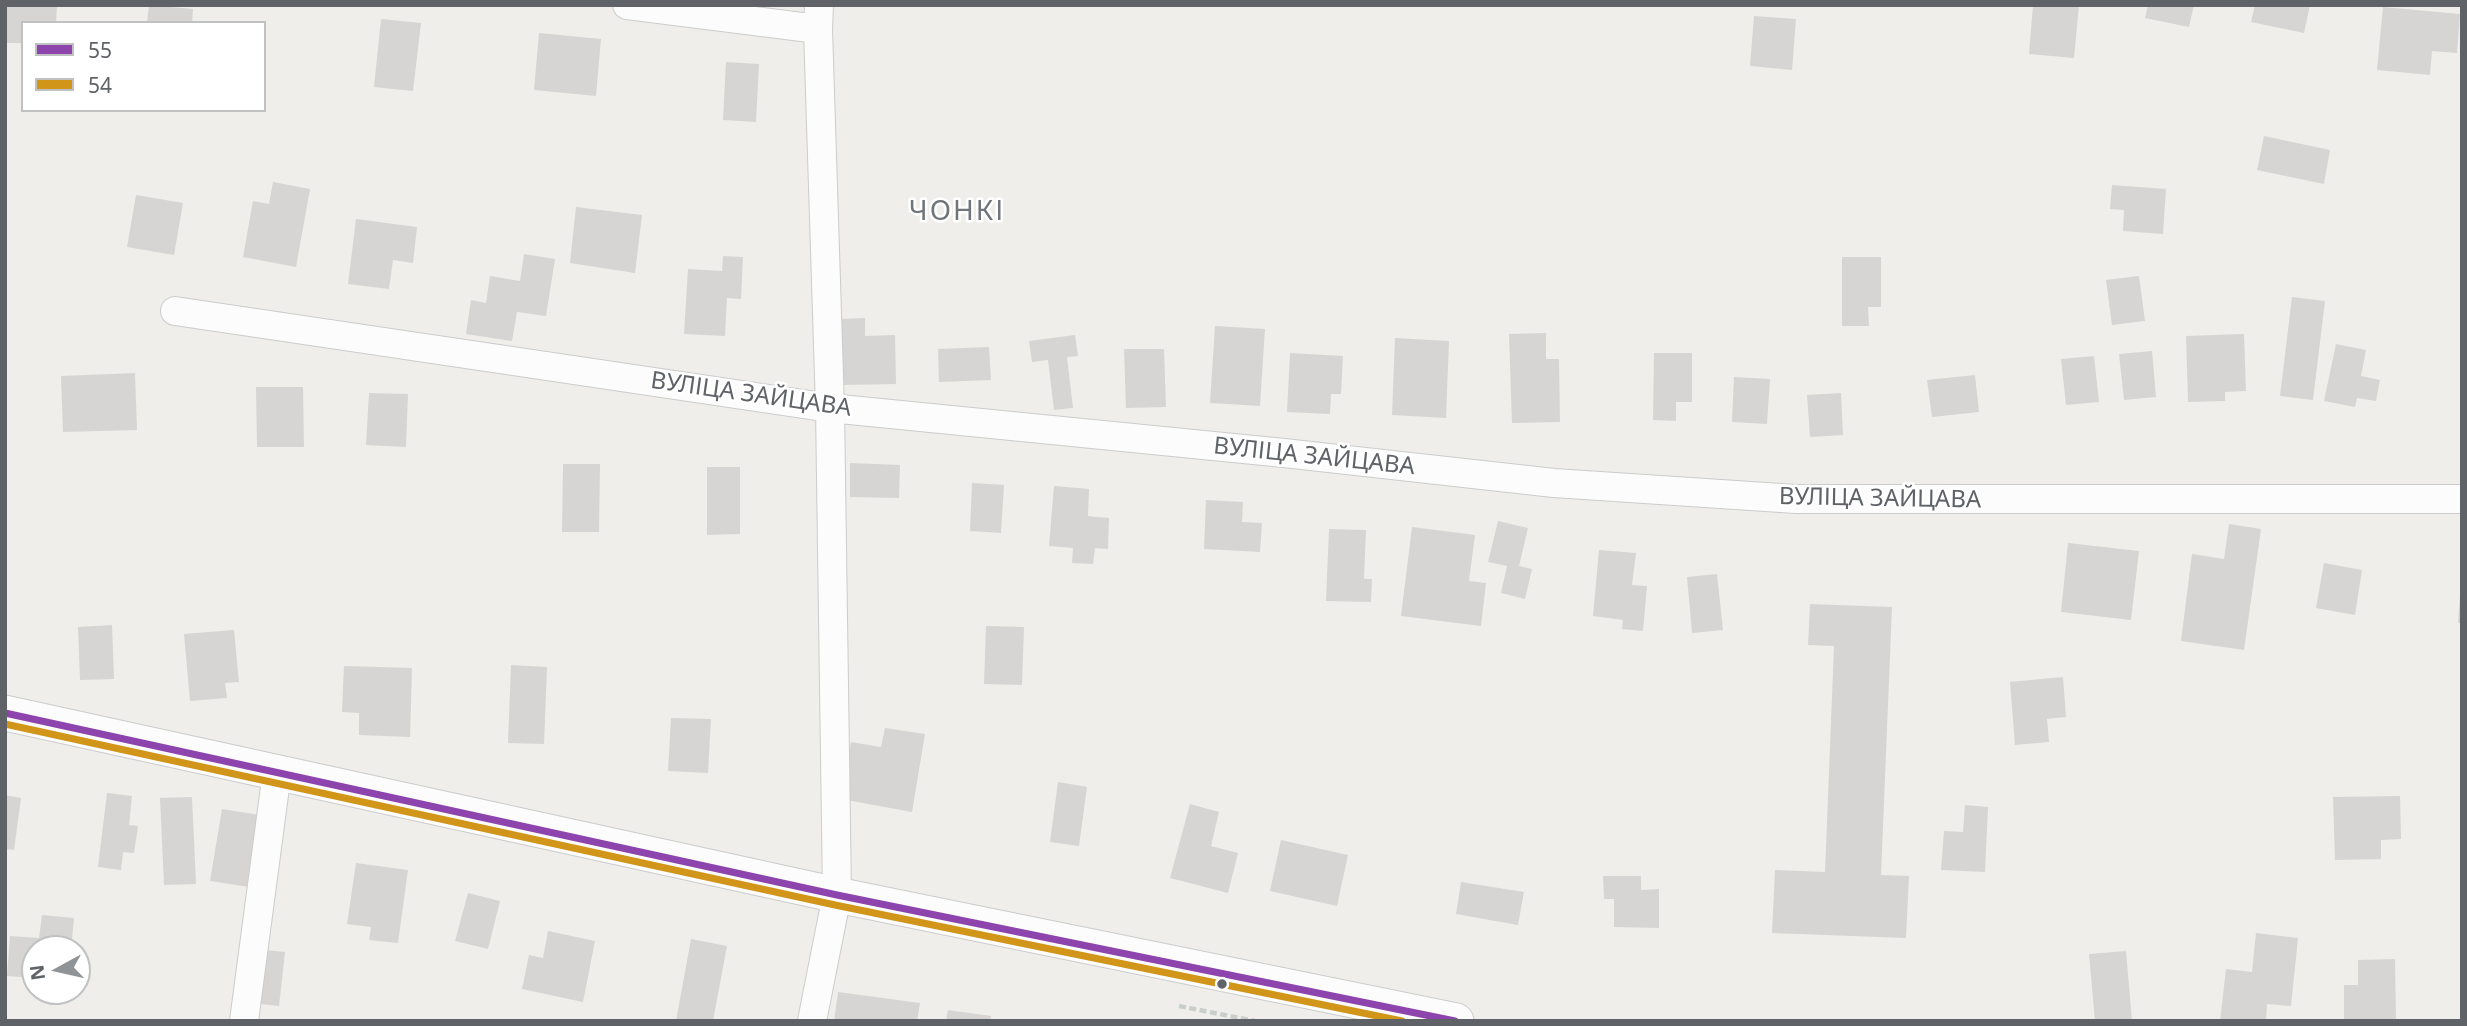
<!DOCTYPE html>
<meta charset="utf-8">
<style>
body{margin:0}
#map{position:relative;width:2467px;height:1026px;overflow:hidden;background:#efeeea;font-family:"Noto Sans",sans-serif}
canvas{display:block}
.frame{position:absolute;inset:0;border:7px solid #5f6368;pointer-events:none}
.legend{position:absolute;left:21px;top:21px;width:245px;height:91px;box-sizing:border-box;background:#fff;border:2px solid #bfc1c3;margin:0;padding:9px 12px;list-style:none;font-size:21px;color:#5f6368}
.legend li{display:flex;align-items:center;gap:14px;height:35px}
.legend b{width:35px;border:2px solid #bfc1c3}
.north{position:absolute;left:21px;top:935px;width:70px;height:70px;box-sizing:border-box;background:#fff;border:2px solid #bfc1c3;border-radius:50%;rotate:262deg;font-size:19px;font-weight:700;line-height:28px;text-align:center;color:#5f6368}
.north::after{content:'';display:block;margin:auto;width:24px;height:32px;background:#919496;clip-path:polygon(50% 0,100% 100%,50% 72%,0 100%)}
</style>
<div id="map">
<canvas width="2467" height="1026"></canvas>
<div class="frame"></div>
<ul class="legend">
<li><b style="height:9px;background:#8e44ad"></b>55</li>
<li><b style="height:9px;background:#d1951a"></b>54</li>
</ul>
<div class="north">N</div>
</div>
<script>
const ctx = document.querySelector('canvas').getContext('2d');
ctx.lineJoin = 'round';
function paint(path, color) { ctx.fillStyle = color; ctx.fill(path, 'evenodd'); }
function stroke(path, color, width, dash) { ctx.strokeStyle = color; ctx.lineWidth = width; ctx.lineCap = dash ? 'butt' : 'round'; ctx.setLineDash(dash || []); ctx.stroke(path); }
function label(font, color, halo, rows, align = 'center') {
  ctx.font = font + ' "Noto Sans",sans-serif'; ctx.lineWidth = 5; ctx.setLineDash([]); ctx.textBaseline = 'middle'; ctx.strokeStyle = halo; ctx.fillStyle = color; for (const [text, x, y, turn = 0] of rows) {
    ctx.save(); ctx.translate(x, y); ctx.rotate((+turn || 0) * Math.PI / 180); ctx.textAlign = isNaN(turn) ? turn : align; if (halo) ctx.strokeText(text, 0, 0); ctx.fillText(text, 0, 0); ctx.restore();
  }
}
const building = new Path2D(`
 M5,5H57L56,23H23V43H5Z
 M149,5L193,9L192,23H147Z
 M2033,5H2079L2074,58L2029,54Z
 M2148,5H2194L2189,27L2145,18Z
 M2255,5H2310L2304,33L2251,22Z
 M2383,7L2460,14L2457,53L2432,51L2430,75L2377,70Z
 M1754,16L1796,19L1792,70L1750,66Z
 M381,19L421,23L413,91L374,87Z
 M539,33L601,39L596,96L534,90Z
 M726,62L759,64L756,122L723,120Z
 M2264,136L2330,150L2324,184L2257,170Z
 M273,182L310,189L296,267L243,257L253,201L269,204Z
 M2112,185L2166,189L2163,234L2123,231L2124,210L2110,209Z
 M136,195L183,203L174,255L127,247Z
 M576,207L642,215L635,273L570,263Z
 M356,219L417,227L413,263L393,260L389,289L348,284Z
 M524,254L555,259L546,316L517,312L512,341L466,334L471,300L486,303L490,276L520,281Z
 M723,256L743,257L741,299L727,298L725,336L684,334L688,269L722,271Z
 M1842,257H1881V307H1868L1869,326H1842Z
 M2139,276L2145,321L2112,325L2106,280Z
 M2292,297L2325,301L2313,400L2280,396Z
 M865,318V336L895,335L896,384L841,385L840,319Z
 M1215,326L1265,329L1260,406L1210,403Z
 M1546,333V359H1559L1560,422L1512,423L1509,334Z
 M2244,334L2246,391L2225,392V401L2188,402L2186,336Z
 M1075,335L1078,356L1067,357L1073,408L1054,410L1048,360L1032,362L1029,341Z
 M1395,338L1449,341L1446,418L1392,415Z
 M2336,344L2366,350L2361,376L2380,380L2376,401L2357,398L2355,407L2324,401Z
 M989,347L991,380L939,382L938,349Z
 M1124,349H1164L1166,407L1126,408Z
 M2152,351L2156,397L2124,400L2119,354Z
 M1290,353L1343,356L1341,394H1331L1330,414L1287,412Z
 M1654,353H1692V402H1676V421L1653,420Z
 M2094,356L2099,402L2066,405L2061,359Z
 M135,373L137,430L63,432L61,376Z
 M1975,375L1979,412L1932,417L1927,380Z
 M1734,377L1770,379L1767,424L1732,422Z
 M256,387H303L304,447H257Z
 M369,393L408,394L406,447L366,445Z
 M1841,393L1843,435L1810,437L1807,395Z
 M850,463L900,465L899,498L850,497Z
 M563,464H600L599,532H562Z
 M707,467H740V534L707,535Z
 M972,483L1004,485L1001,533L970,531Z
 M1054,486L1089,489L1088,516L1109,518L1108,549L1095,548L1093,564L1072,563L1073,548L1049,546Z
 M1206,500L1243,502L1242,522L1262,523L1260,552L1204,549Z
 M1498,521L1528,528L1519,566L1532,569L1525,599L1501,593L1507,566L1488,562Z
 M2229,524L2261,529L2244,650L2181,641L2192,554L2224,559Z
 M1412,527L1475,535L1469,581L1486,583L1481,626L1401,616Z
 M1329,529L1366,530L1364,579H1372L1371,602L1326,601Z
 M2068,543L2139,551L2131,620L2061,612Z
 M1599,550L1636,553L1632,585L1647,586L1643,631L1622,629L1623,620L1593,616Z
 M2324,563L2362,570L2355,615L2316,608Z
 M1717,574L1723,630L1692,633L1687,577Z
 M2460,595L2462,596V623H2458Z
 M1810,604L1892,607L1881,875L1909,876L1906,938L1772,933L1775,870L1825,872L1834,646L1808,645Z
 M112,625L114,679L80,680L78,627Z
 M986,626L1024,627L1022,685L984,684Z
 M234,630L239,682L225,683L227,698L190,701L184,634Z
 M511,665L547,667L544,744L508,743Z
 M344,666L412,668L410,737L359,735V713L342,712Z
 M2063,677L2066,717L2047,719L2049,742L2015,745L2010,682Z
 M671,718L711,719L708,773L668,771Z
 M885,728L925,734L912,812L841,799L851,742L881,747Z
 M1058,782L1087,787L1079,846L1050,842Z
 M107,793L132,796L129,825L138,826L134,853L123,852L121,870L98,867Z
 M5,795L21,798L14,850L5,849Z
 M2400,796L2401,839L2381,840V859L2335,860L2333,797Z
 M192,797L196,884L164,885L160,798Z
 M1190,804L1219,812L1211,846L1238,853L1228,893L1170,878Z
 M1965,805L1988,807L1985,872L1941,870L1944,831L1963,832Z
 M222,809L260,815L249,887L210,881Z
 M1281,840L1348,855L1337,906L1270,891Z
 M356,863L408,870L398,943L369,940L371,927L347,924Z
 M1603,876H1641V890L1659,889V928L1614,927V899H1604Z
 M1461,882L1524,892L1518,925L1456,914Z
 M468,893L500,901L488,949L455,941Z
 M42,915L74,918L71,949H35V978L7,976L10,936L39,938Z
 M548,931L595,941L583,1002L522,989L529,955L543,958Z
 M2256,933L2298,938L2291,1006L2267,1004L2266,1021H2220L2226,969L2252,972Z
 M691,939L727,946L713,1021H676Z
 M256,949L285,952L279,1006L250,1003Z
 M2126,951L2132,1021H2095L2089,954Z
 M2395,959L2396,1021H2344V985H2358V960Z
 M838,992L920,1003L917,1021H834Z
 M948,1010L991,1016L990,1021H946Z`);
const path = new Path2D(`
 M1179,1006L1255,1021`);
const minor = new Path2D(`
 M627,5L818,29
 M175,311L830,408L1284,453L1554,483L1796,499H2462
 M244,1021L277,772
 M812,1021L837,895L830,408L818,29L819,5`);
const tertiary = new Path2D(`
 M5,713L837,895L1456,1021`);
const bus1 = new Path2D(`
 M5,713L837,895L1455,1021`);
const bus2 = new Path2D(`
 M5,724L835,905L1402,1021`);
const markers = [
 [1222,984,6,"#5f6368"]
];
const streetNames = [
 ["ВУЛІЦА ЗАЙЦАВА",751,395,8],
 ["ВУЛІЦА ЗАЙЦАВА",1314,457,6],
 ["ВУЛІЦА ЗАЙЦАВА",1880,499,1]
];
const quarterNames = [
 ["ЧОНКІ",957,212]
];
paint(building, '#d6d5d3');
stroke(minor, '#cbcccc', 30);
stroke(tertiary, '#cbcccc', 37);
stroke(path, '#cacfcc', 4.5, [7, 3.5]);
stroke(minor, '#fdfcfc', 28);
stroke(tertiary, '#fdfcfc', 35);
stroke(bus1, '#8e44ad', 7);
stroke(bus2, '#d1951a', 7);
for (const [x, y, r, color] of markers) { const dot = new Path2D(); dot.arc(x, y, r, 0, 2 * Math.PI); ctx.fillStyle = color; ctx.fill(dot); stroke(dot, '#fff', 2.5); }
label('24px', '#5f6368', '#fff', streetNames);
ctx.letterSpacing = '2px';
label('28px', '#70757a', '#fff', quarterNames);
ctx.letterSpacing = '0px';
</script>
